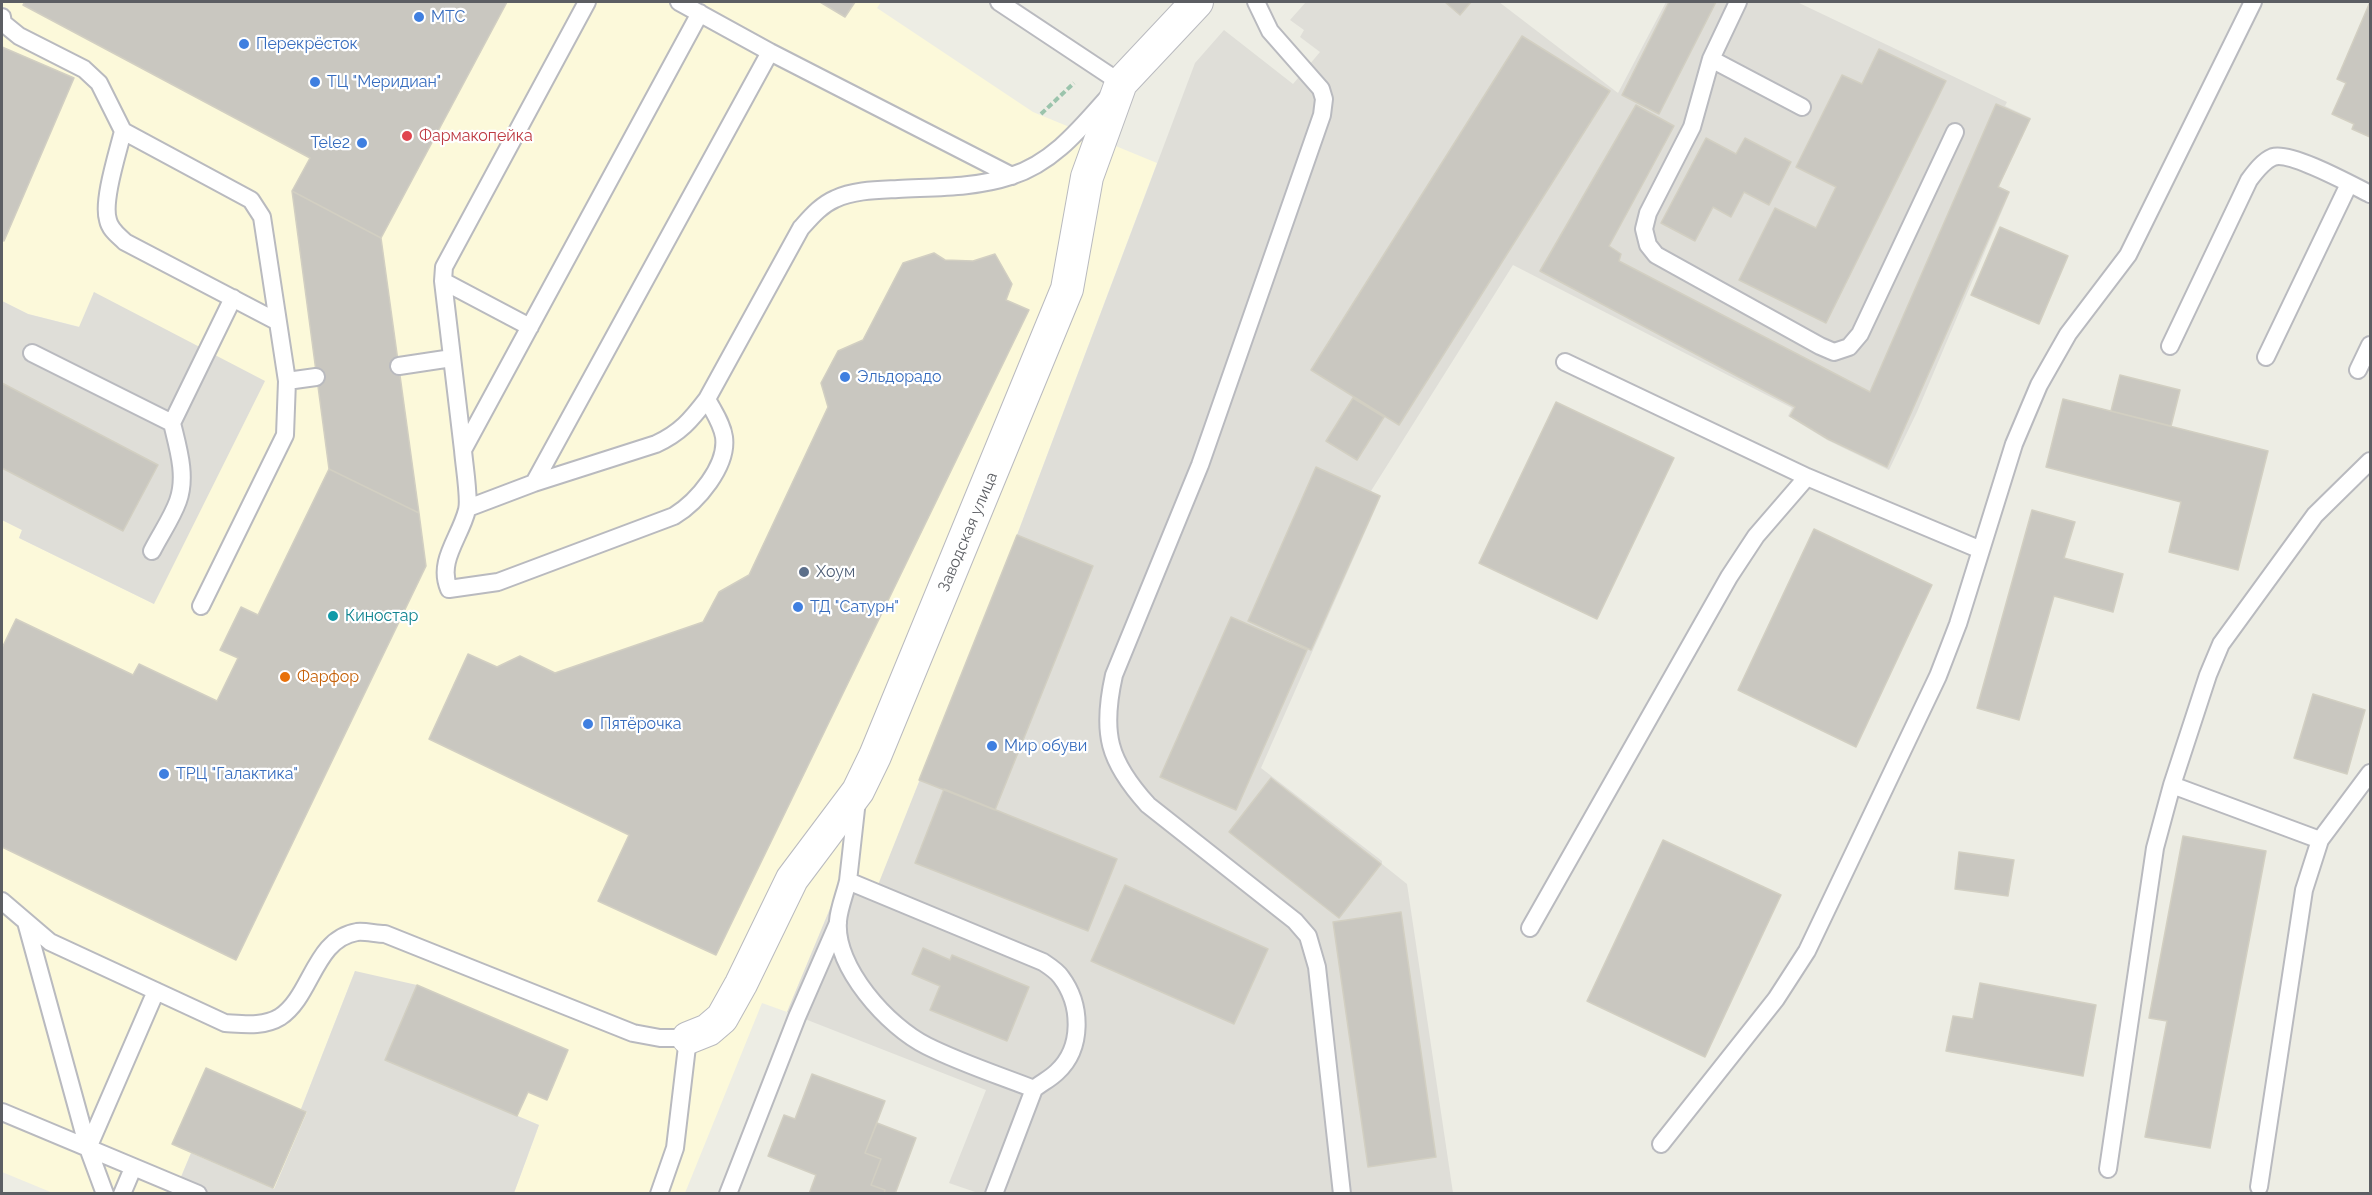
<!DOCTYPE html>
<meta charset="utf-8">
<style>
body{margin:0}
#map{position:relative;width:2372px;height:1195px;overflow:hidden;background:#edede4;font-family:Raleway,sans-serif}
canvas{display:block}
.frame{position:absolute;inset:0;border:3px solid #5c5e63;pointer-events:none}
</style>
<div id="map">
<canvas width="2372" height="1195"></canvas>
<div class="frame"></div>
</div>
<script>
const ctx = document.querySelector('canvas').getContext('2d');
ctx.lineJoin = 'round';
function paint(path, color) { ctx.fillStyle = color; ctx.fill(path, 'evenodd'); }
function stroke(path, color, width, dash) { ctx.strokeStyle = color; ctx.lineWidth = width; ctx.lineCap = dash ? 'butt' : 'round'; ctx.setLineDash(dash || []); ctx.stroke(path); }
function label(font, color, halo, rows, align = 'center') {
  ctx.font = font + ' Raleway,sans-serif'; ctx.lineWidth = 4.5; ctx.setLineDash([]); ctx.textBaseline = 'middle'; ctx.strokeStyle = halo; ctx.fillStyle = color; for (const [text, x, y, turn = 0] of rows) {
    ctx.save(); ctx.translate(x, y); ctx.rotate((+turn || 0) * Math.PI / 180); ctx.textAlign = isNaN(turn) ? turn : align; if (halo) ctx.strokeText(text, 0, 0); ctx.fillText(text, 0, 0); ctx.restore();
  }
}
const commercial = new Path2D(`
 M2,2H881L877,8L1033,112L1157,163L1017,535L874,896L841,883L787,1012L762,1003L685,1193H514L539,1125L385,1060L355,971L301,1109L307,1112L274,1189L191,1153L174,1193H53L2,1172V520L22,530L19,538L154,604L94,292L80,327L28,314L2,301V240L4,241L74,78L2,47Z`);
const industrial = new Path2D(`
 M1306,2H1499L1618,93L1666,2H1797L2007,102L2005,106L2031,118L1999,186L2010,192L1917,412L1889,470L1827,440L1788,416L1792,408L1513,265L1371,491L1381,496L1261,768L1382,861V864L1407,884L1453,1193H978L949,1183L986,1090L787,1012L841,882L874,895L1017,535L1195,63L1224,30L1293,84L1320,52L1300,37L1304,30L1290,20Z
 M94,292L265,381L154,604L19,538L22,530L2,520V301L28,314L79,327Z
 M355,971L417,985L385,1060L539,1125L514,1193L174,1194L191,1153L274,1189L307,1112L301,1109Z`);
const building = new Path2D(`
 M25,2H507L381,238L292,191L310,158L23,5Z
 M820,2H855L845,17Z
 M1445,2H1471L1460,15Z
 M1669,2H1716L1659,114L1622,95Z
 M2370,2V137L2352,129L2354,124L2332,114L2346,83L2337,79Z
 M1522,36L1610,91L1399,425L1311,370Z
 M2,47L74,78L4,241L2,240Z
 M1879,49L1946,81L1826,323L1739,280L1775,208L1816,228L1836,187L1796,167L1842,75L1862,84Z
 M1996,104L2030,119L1998,187L2009,192L1887,467L1828,439L1790,416L1795,407L1540,271L1636,105L1674,126L1609,246L1621,254L1619,261L1870,392Z
 M1706,138L1736,154L1745,138L1791,162L1769,205L1744,192L1731,217L1713,207L1695,241L1661,223Z
 M292,191L381,238L419,513L329,469Z
 M2000,227L2068,256L2039,324L1971,295Z
 M934,253L945,260L973,261L995,254L1012,284L1006,300L1029,310L716,955L598,901L629,835L429,739L468,654L497,667L520,656L555,673L703,622L719,592L749,575L828,407L821,383L838,351L863,340L903,263Z
 M2120,375L2180,390L2171,426L2111,411Z
 M2,383L158,465L123,531L2,468Z
 M1353,398L1384,417L1357,460L1326,441Z
 M2063,399L2268,451L2238,570L2169,552L2181,502L2046,467Z
 M1556,402L1674,458L1597,619L1479,563Z
 M1316,467L1380,496L1311,650L1248,621Z
 M329,469L419,513L426,566L236,960L2,847V648L16,619L133,675L139,664L217,701L238,658L220,650L241,607L258,615Z
 M2032,510L2075,522L2064,558L2123,574L2113,612L2054,596L2019,720L1977,708Z
 M1814,529L1932,585L1856,747L1738,690Z
 M1017,535L1093,566L995,810L919,780Z
 M1231,617L1307,650L1236,810L1160,777Z
 M2313,694L2365,710L2347,774L2294,758Z
 M1271,778L1381,864L1339,918L1229,832Z
 M944,789L1117,859L1088,931L915,863Z
 M2183,836L2266,851L2210,1148L2145,1137L2167,1021L2149,1018Z
 M1663,840L1781,895L1705,1057L1587,1001Z
 M1959,852L2014,860L2008,896L1955,889Z
 M1125,885L1268,949L1234,1024L1091,961Z
 M1401,912L1436,1157L1368,1167L1333,922Z
 M923,948L950,960L952,955L1029,987L1007,1041L930,1010L940,986L912,974Z
 M1980,983L2096,1005L2083,1076L1946,1051L1953,1016L1973,1019Z
 M417,985L568,1050L547,1100L528,1092L517,1116L385,1060Z
 M206,1068L306,1112L273,1188L172,1144Z
 M812,1074L885,1101L865,1153L881,1159L871,1185L885,1190L884,1194H809L816,1175L768,1156L784,1115L795,1119Z
 M877,1123L916,1138L895,1194H884L885,1190L871,1185L881,1159L865,1153Z`);
const path = new Path2D(`
 M1041,114L1074,83`);
const service = new Path2D(`
 M679,2L770,52L1012,176
 M1256,2L1270,31L1321,89L1324,99L1322,115L1200,465L1114,675C1101,733 1108,761 1148,805L1295,921L1308,936L1317,967L1342,1194
 M1738,2L1711,59L1692,127L1648,213L1644,229L1648,245L1656,255L1820,346L1834,352L1849,347L1860,334L1955,132
 M700,13L463,450C464,464 470,499 467,510C460,538 437,561 449,589L498,582L674,516C697,502 728,466 724,437C722,423 713,411 707,399L801,228C811,217 821,205 835,199C854,190 878,190 898,189C936,187 975,188 1011,176C1059,161 1088,118 1121,83L999,2
 M2,17L3,23L19,36L84,69L99,83L123,131L251,200L262,217L287,381L285,435L201,606
 M1711,59L1802,107
 M123,131C118,152 102,201 108,220C110,230 118,235 125,242L278,322
 M443,281L463,450
 M530,327L443,281L444,267L587,2
 M2170,346L2249,180C2255,172 2263,161 2273,157C2290,151 2352,185 2370,194
 M32,353L172,423L233,298
 M2266,357L2349,184
 M1565,362L1807,477L1981,550
 M399,366L452,358
 M2358,370L2370,345
 M287,381L316,377
 M534,483L770,52
 M468,508L534,483L656,444C680,433 691,420 707,399
 M152,551C160,535 172,518 178,501C187,476 178,448 172,423
 M2172,785L2320,840L2304,890L2259,1187
 M2320,840L2370,773
 M848,881C845,894 839,908 838,921C834,967 888,1027 927,1046C961,1063 998,1075 1034,1089C1041,1083 1050,1079 1057,1072C1083,1048 1082,1005 1061,977C1057,971 1049,966 1043,962L848,881L857,800
 M2,901L50,942L225,1023C243,1024 264,1027 280,1017C312,996 314,939 357,932C365,931 376,934 385,934L633,1033L660,1038H688L675,1148L659,1194
 M26,922L88,1148L105,1194
 M1530,928L1729,577L1756,536L1807,477
 M2,1112L198,1194
 M1661,1144L1776,999L1807,951L1938,676L1958,624L2014,444L2039,385L2068,334L2128,255L2253,2
 M88,1148L156,991
 M2108,1169L2155,848L2172,785L2208,675L2221,644L2315,515L2370,461
 M122,1194L133,1168
 M728,1194L797,1017L838,923
 M994,1194L1034,1089`);
const minor = new Path2D(`
 M688,1038L708,1030L722,1018L741,984L792,879L858,791L875,756L1067,289L1087,177L1121,83L1197,2`);
const markers = [
 [419,17,6,"#3f7fe0"],
 [244,44,6,"#3f7fe0"],
 [315,82,6,"#3f7fe0"],
 [407,136,6,"#e0444e"],
 [362,143,6,"#3f7fe0"],
 [845,377,6,"#3f7fe0"],
 [804,572,6,"#5c6f8a"],
 [798,607,6,"#3f7fe0"],
 [333,616,6,"#0f9aa8"],
 [285,677,6,"#e8710a"],
 [588,724,6,"#3f7fe0"],
 [992,746,6,"#3f7fe0"],
 [164,774,6,"#3f7fe0"]
];
const shopNames = [
 ["МТС",431,17],
 ["Перекрёсток",256,44],
 ["ТЦ \"Меридиан\"",327,82],
 ["Tele2",350,143,"right"],
 ["Эльдорадо",857,377],
 ["ТД \"Сатурн\"",810,607],
 ["Пятёрочка",600,724],
 ["Мир обуви",1004,746],
 ["ТРЦ \"Галактика\"",176,774]
];
const healthNames = [
 ["Фармакопейка",419,136]
];
const streetNames = [
 ["Заводская улица",968,532,-67]
];
const serviceNames = [
 ["Хоум",816,572]
];
const cultureNames = [
 ["Киностар",345,616]
];
const foodNames = [
 ["Фарфор",297,677]
];
paint(commercial, '#fcf9da');
paint(industrial, '#dfded8');
paint(building, '#c9c7c0');
stroke(building, '#d2cfc2', 1.5);
stroke(service, '#b9babf', 20);
stroke(minor, '#b9babf', 34);
stroke(path, '#9bc4ac', 4, [6, 3]);
stroke(service, '#fff', 16);
stroke(minor, '#fff', 32);
for (const [x, y, r, color] of markers) { const dot = new Path2D(); dot.arc(x, y, r, 0, 2 * Math.PI); ctx.fillStyle = color; ctx.fill(dot); stroke(dot, '#fff', 2); }
label('16px', '#366cbe', '#fff', shopNames, 'left');
label('16px', '#be3a42', '#fff', healthNames, 'left');
label('16px', '#5c5e63', '#fff', streetNames);
label('16px', '#4e5e75', '#fff', serviceNames, 'left');
label('16px', '#0d838f', '#fff', cultureNames, 'left');
label('16px', '#c56008', '#fff', foodNames, 'left');
</script>
